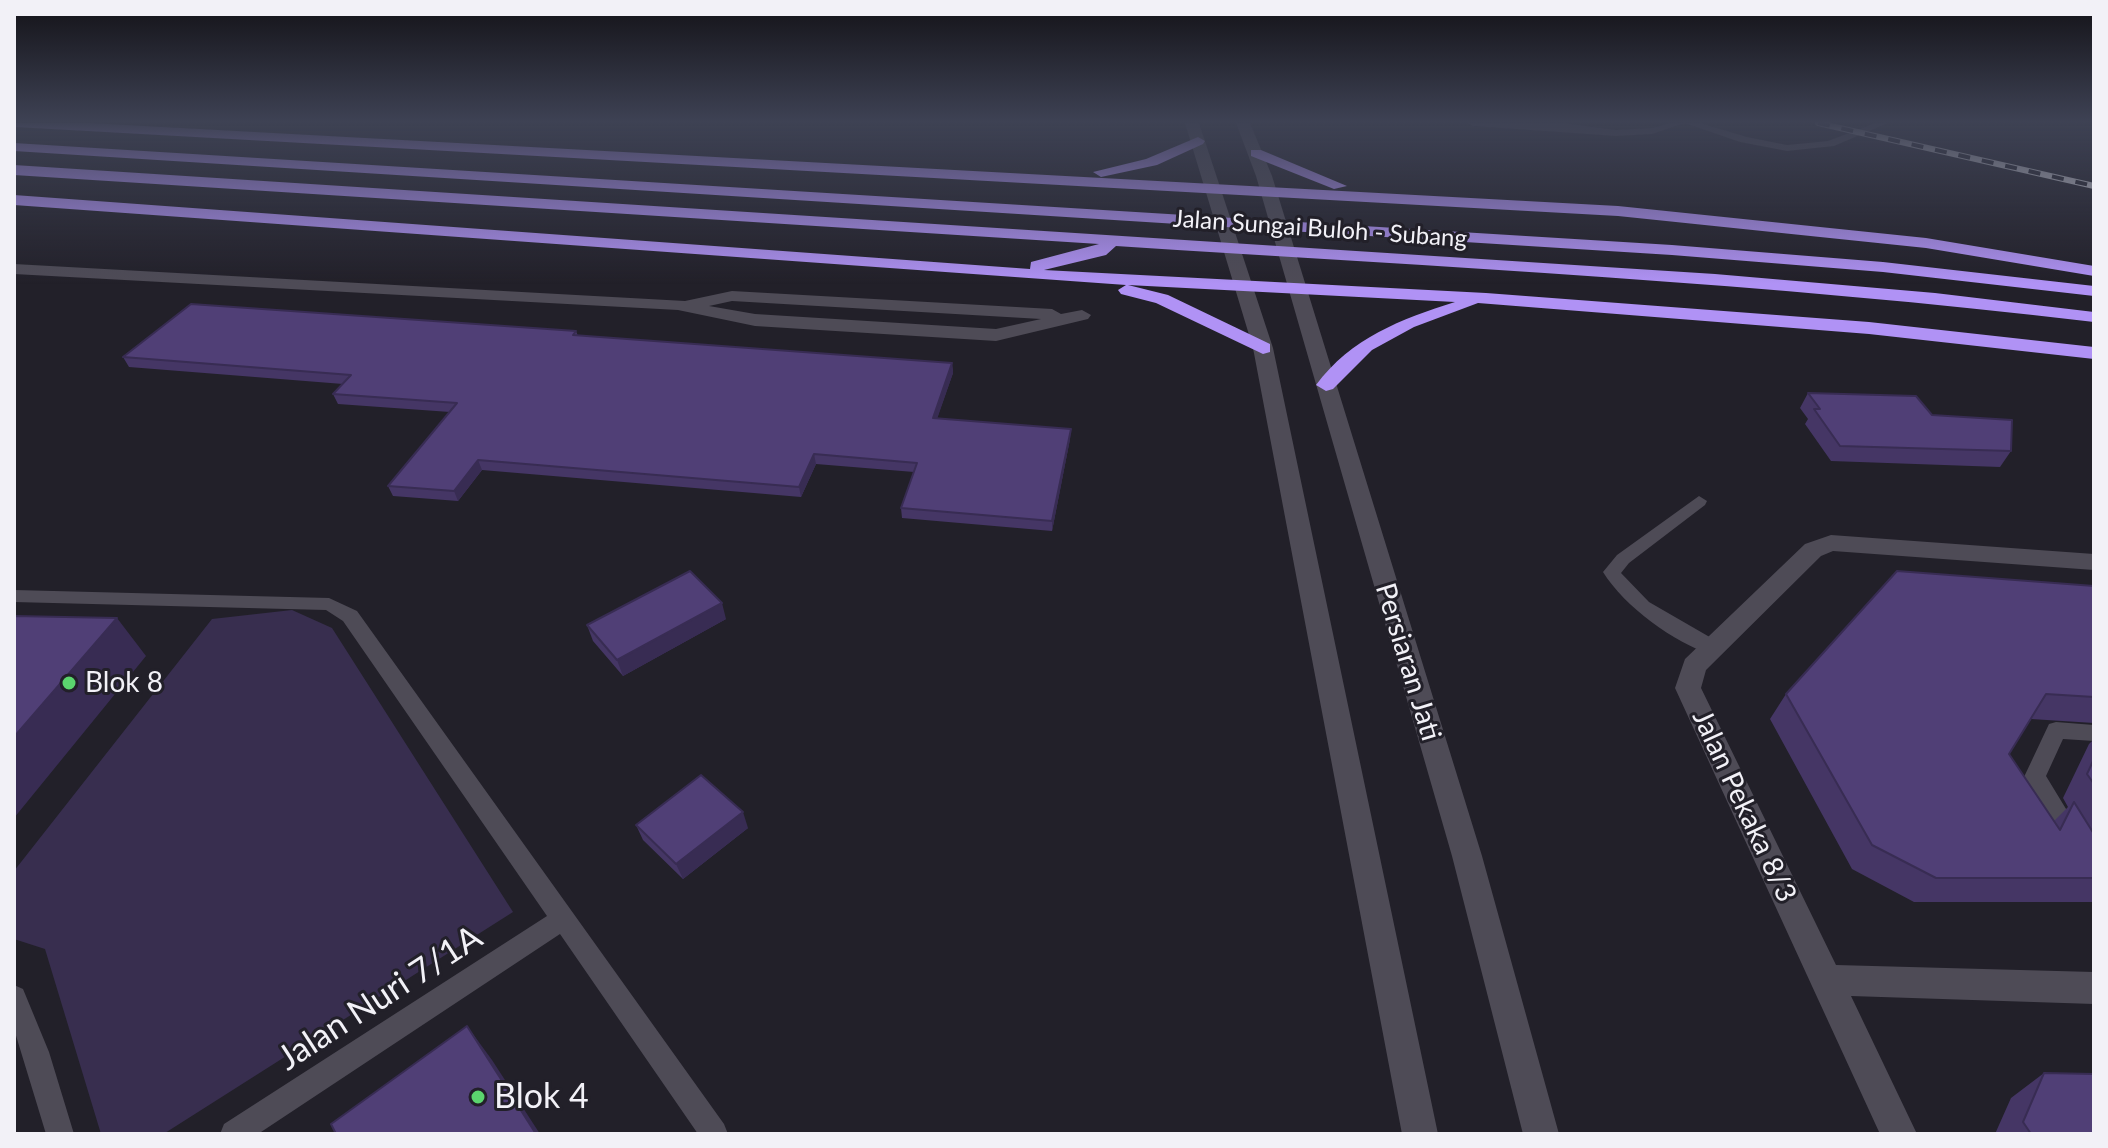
<!DOCTYPE html>
<style>
body{margin:0}
#map{position:relative;width:2108px;height:1148px;overflow:hidden;background:#222029;font-family:Lato,sans-serif}
canvas{display:block}
.frame{position:absolute;inset:0;border:16px solid #f2f1f7;pointer-events:none}
</style>
<div id="map">
<canvas width="2108" height="1148"></canvas>
<div class="frame"></div>
</div>
<script>
const ctx = document.querySelector('canvas').getContext('2d');
ctx.lineJoin = 'round';
function paint(path, color) { ctx.fillStyle = color; ctx.fill(path, 'evenodd'); }
function stroke(path, color, width, dash) { ctx.strokeStyle = color; ctx.lineWidth = width; ctx.lineCap = dash ? 'butt' : 'round'; ctx.setLineDash(dash || []); ctx.stroke(path); }
function label(font, color, halo, rows, align = 'center') {
  ctx.font = font + ' Lato,sans-serif'; ctx.lineWidth = 6; ctx.setLineDash([]); ctx.textBaseline = 'middle'; ctx.strokeStyle = halo; ctx.fillStyle = color; for (const [text, x, y, turn = 0] of rows) {
    ctx.save(); ctx.translate(x, y); ctx.rotate((+turn || 0) * Math.PI / 180); ctx.textAlign = isNaN(turn) ? turn : align; if (halo) ctx.strokeText(text, 0, 0); ctx.fillText(text, 0, 0); ctx.restore();
  }
}
const green = new Path2D(`
 M292,610L332,628L513,912L165,1133L101,1134L45,949L14,939V871L212,619Z`);
const lane = new Path2D(`
 M1468,123H1563L1616,130L1652,128L1671,123H1700L1747,137L1787,145L1828,141L1875,123H1888L1834,146L1787,151L1740,142L1685,123L1652,134L1616,136L1473,126Z
 M1699,496L1707,501L1705,505L1629,563L1621,573L1649,602L1720,643L1723,648L1720,653L1713,655C1674,643 1624,606 1603,572L1617,555Z
 M14,590L329,598L357,611L724,1124L728,1134H698L560,934L258,1134H220L224,1124L547,916L343,621L326,610L14,602Z
 M2056,722L2094,725V741L2063,739L2046,776L2094,855V885L2086,882L2024,777L2049,724Z
 M14,985L23,989L49,1052L74,1134H46L14,1029Z`);
const street = new Path2D(`
 M14,264L685,301L732,291L1052,309L1061,314L1082,310L1091,315L1088,319L996,341L755,326L678,310L14,274ZM732,301L1041,319L996,329L755,314L709,306Z
 M1831,535L2094,554V570L1833,551L1821,556L1706,670L1701,688L1836,965L2094,972V1004L1851,996L1917,1134H1880L1675,688L1685,659L1805,544Z`);
const secondary = new Path2D(`
 M1185,123H1199L1273,348L1438,1134H1402L1253,348Z
 M1236,123H1250L1272,176L1482,856L1559,1134H1523L1452,856L1256,176Z`);
const highway = new Path2D(`
 M14,123H89L1618,206L1926,238L2094,266V276L1926,248L1618,216L15,127Z
 M1198,137L1205,141L1203,144L1157,165L1101,177L1093,172L1146,159Z
 M14,143L1672,245L1883,262L2094,286V296L1883,272L1672,255L14,151Z
 M1251,150H1261L1347,186L1334,189L1251,156Z
 M14,165L1715,274L1935,293L2094,312V322C1769,283 1443,267 1116,246L1106,255L1044,270L1486,293L1869,322L2094,347V359L1869,334L1478,303L1414,327L1372,350L1333,389L1326,391L1316,385C1351,338 1401,319 1455,302L1128,285L1168,295L1270,344V352L1263,354L1156,303L1121,294L1118,290L1126,285L14,205V195L1030,269L1031,262L1099,244L14,175Z`);
const rail = new Path2D(`
 M1818,123L2094,186`);
const wall = new Path2D(`
 M576,331L578,336L952,363L953,373L937,418L1070,439L1052,531L902,518L901,508L914,472L816,464L801,497L482,470L458,501L393,496L388,486L450,412L338,404L333,394L343,384L129,367L123,357Z
 M1808,393L1932,415L2011,451L2000,467L1831,461L1805,424L1808,419L1800,408Z
 M2094,586V723L2031,719L2009,754L2054,821L2068,807L2063,798L2089,744L2094,739V902H1914L1852,869L1770,719L1786,694Z
 M726,619L623,676L593,641L587,625Z
 M636,825L748,828L683,879L643,840Z
 M2044,1073L2094,1134H1995L2011,1098Z`);
const shadedWall = new Path2D(`
 M952,363L953,373L934,428L933,418Z
 M1071,429L1070,439L1052,531V521Z
 M814,454L816,464L801,497L799,487Z
 M478,460L482,470L458,501L454,491Z
 M722,603L726,619L623,676L617,660Z
 M117,618L146,656L14,818V737Z
 M743,812L748,828L683,879L676,864Z
 M467,1026L492,1060L540,1134H536Z`);
const building = new Path2D(`
 M191,304L576,331L573,335L952,363L933,418L1071,429L1052,521L901,508L917,463L814,454L799,487L478,460L454,491L388,486L457,403L333,394L351,375L123,357Z
 M1808,393L1916,396L1932,415L2012,420L2011,451L1840,446L1814,409H1820Z
 M690,571L722,603L617,660L587,625Z
 M1897,571L2094,586V697L2046,694L2009,754L2060,830L2074,802L2094,834V878H1936L1872,845L1786,694Z
 M14,616L117,618L14,737Z
 M2094,759V784L2087,774Z
 M701,775L743,812L676,864L636,825Z
 M467,1026L536,1134H336L331,1124Z
 M2044,1073L2094,1074V1134H2031L2023,1122Z`);
const markers = [
 [69,683,8,"#5bd56e"],
 [478,1097,8,"#5bd56e"]
];
const farStreetnames = [
 ["Jalan Sungai Buloh - Subang",1320,229,4]
];
const streetNames = [
 ["Persiaran Jati",1408,662,73],
 ["Jalan Pekaka 8/3",1744,806,65]
];
const poiNames = [
 ["Blok 8",85,683]
];
const nearStreetnames = [
 ["Jalan Nuri 7/1A",380,998,-33]
];
const nearPoinames = [
 ["Blok 4",494,1097]
];
paint(green, '#382e4f');
paint(lane, '#4e4b56');
paint(street, '#4e4b56');
paint(secondary, '#4e4b56');
paint(highway, '#b092f5');
stroke(rail, '#d0cfd5', 6);
stroke(rail, '#222029', 4, [12]);
paint(wall, '#453665');
paint(shadedWall, '#382c53');
paint(building, '#503f76');
stroke(building, '#382c53', 2);
const sky = ctx.createLinearGradient(0, 0, 0, 284);
sky.addColorStop(0, '#131217');
sky.addColorStop(0.43, '#3e4254');
sky.addColorStop(1, '#3e425400');
ctx.fillStyle = sky;
ctx.fillRect(0, 0, 2108, 284);
for (const [x, y, r, color] of markers) { const dot = new Path2D(); dot.arc(x, y, r, 0, 2 * Math.PI); ctx.fillStyle = color; ctx.fill(dot); stroke(dot, '#222029', 3); }
label('24px', '#f2f1f7', '#222029', farStreetnames);
label('28px', '#f2f1f7', '#222029', streetNames);
label('28px', '#f2f1f7', '#222029', poiNames, 'left');
label('34px', '#f2f1f7', '#222029', nearStreetnames);
label('34px', '#f2f1f7', '#222029', nearPoinames, 'left');
</script>
